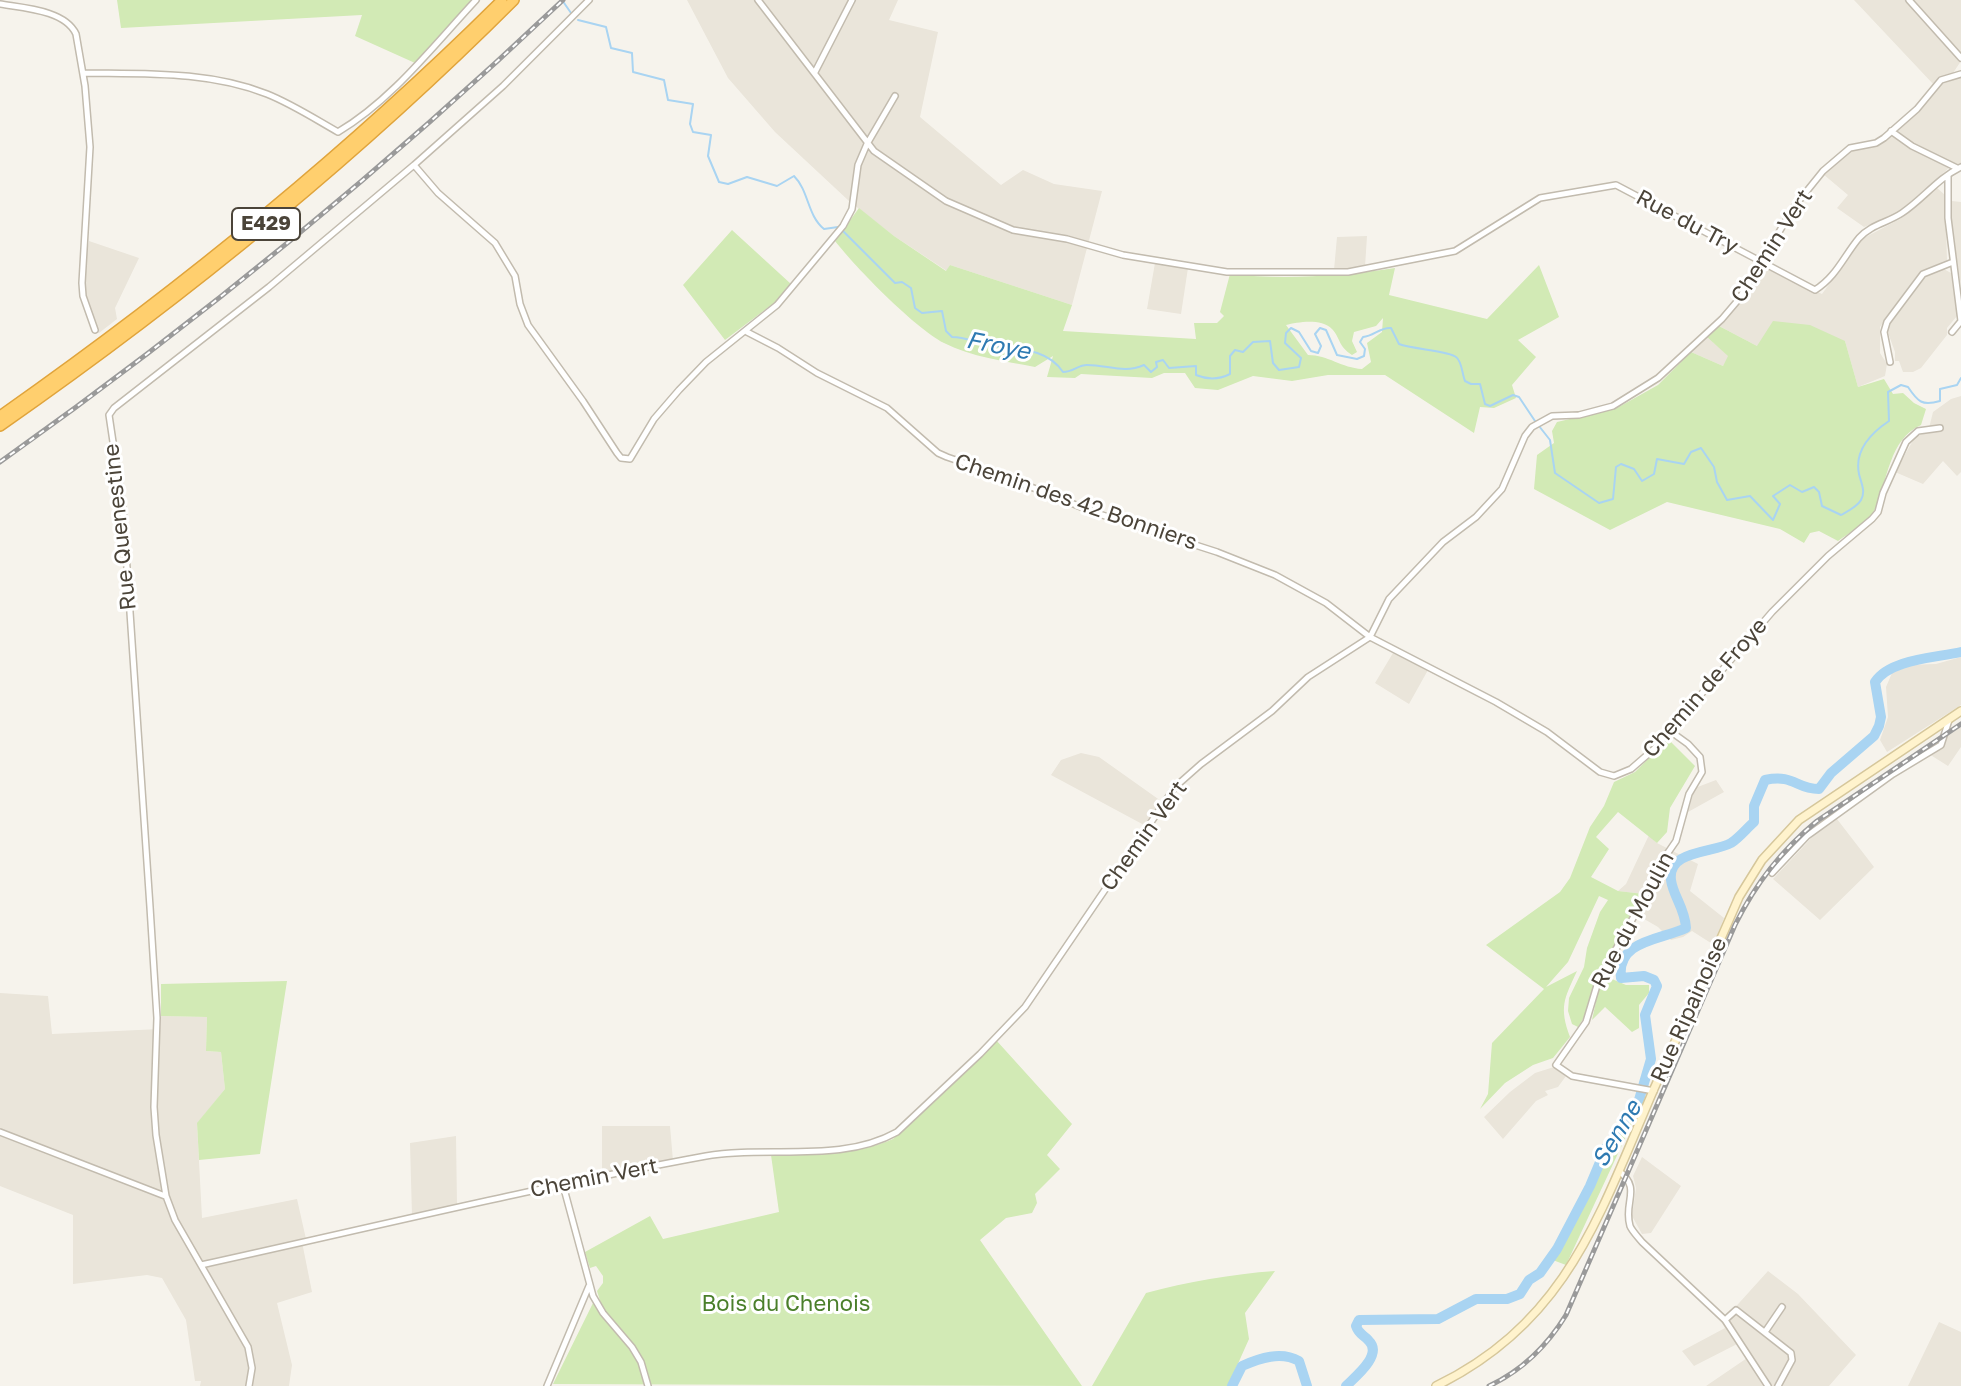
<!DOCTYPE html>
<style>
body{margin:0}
canvas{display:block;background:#f6f3ec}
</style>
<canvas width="1961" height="1386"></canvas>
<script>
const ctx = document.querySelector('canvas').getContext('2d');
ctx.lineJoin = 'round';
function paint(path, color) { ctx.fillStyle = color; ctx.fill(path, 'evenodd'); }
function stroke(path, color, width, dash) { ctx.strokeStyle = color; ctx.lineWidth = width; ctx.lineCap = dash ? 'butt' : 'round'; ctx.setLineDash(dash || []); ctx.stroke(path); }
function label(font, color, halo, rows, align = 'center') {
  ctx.font = font + ' "Golos Text",sans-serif'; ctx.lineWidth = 6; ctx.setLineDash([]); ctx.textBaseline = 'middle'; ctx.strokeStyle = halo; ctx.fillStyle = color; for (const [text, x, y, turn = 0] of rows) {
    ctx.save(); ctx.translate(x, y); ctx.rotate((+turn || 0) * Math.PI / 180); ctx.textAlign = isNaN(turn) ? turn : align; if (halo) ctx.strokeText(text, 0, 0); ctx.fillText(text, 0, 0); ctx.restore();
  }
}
const residential = new Path2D(`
 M687,0H898L889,20L938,32L920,117L1001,185L1023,170L1054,184L1102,191L1072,305L950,265L947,271L894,236L849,201L775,132L728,78Z
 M1854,0H1909L1961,61L1953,73L1934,85Z
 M1914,0H1961V55Z
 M1961,77V163L1957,165L1910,143L1895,132L1940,84Z
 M1891,135L1950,167L1897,214L1864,227L1837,208L1848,195L1823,174L1843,155L1857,149L1874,147Z
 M1936,187L1945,195L1947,260L1921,271L1880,327V353L1887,364L1885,376L1858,387L1845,341L1757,346L1719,326L1764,267L1822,294L1862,239L1900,219Z
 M1952,201L1961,202V286L1951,222Z
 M1367,236L1365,267L1334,270L1337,237Z
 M89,241L139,258L115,308L117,319L99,333L85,295L83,271Z
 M1155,263L1188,268L1181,314L1147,309Z
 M1942,268L1951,273L1957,316L1947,328V335L1921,368L1913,372H1903L1899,361H1895V352L1886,327L1922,278Z
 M1707,337L1729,356L1723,366L1691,352Z
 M1961,396V472L1957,476L1943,461L1923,484L1895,472L1915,437L1928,432L1933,412L1951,399Z
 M1393,653L1428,670L1409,704L1375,683Z
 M1961,657V705L1887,752L1880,740L1888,717L1886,687L1892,673L1906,665L1936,664Z
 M1961,727V747L1948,766L1929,754L1943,747L1944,738Z
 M1081,753L1099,757L1161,801L1144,825L1051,775L1061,760Z
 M1716,780L1724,792L1688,812L1695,788Z
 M1837,819L1874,867L1820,920L1773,879L1817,832Z
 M1649,835L1657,843L1698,864L1690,891L1724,918L1714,945L1692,931L1683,937L1671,940L1658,927L1639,916L1646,902L1644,894L1618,891L1626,884Z
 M0,993L48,996L52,1034L160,1029L161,1016L207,1017L206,1051L221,1052L225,1089L197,1124L202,1218L297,1199L306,1239L303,1247L312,1292L277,1303L292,1365L289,1386H200L201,1381H195L186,1320L162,1278L147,1275L73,1284V1215L0,1186Z
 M1554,1067L1566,1076L1558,1087L1545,1091L1548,1095L1536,1101L1503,1139L1484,1117L1510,1092L1535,1073Z
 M602,1126H670L673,1161L602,1175Z
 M456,1136L457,1205L412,1216L410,1143Z
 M1642,1157L1681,1186L1651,1233L1642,1234L1632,1216L1636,1188L1633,1176Z
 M1768,1271L1798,1294L1856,1355L1829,1386H1706L1750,1356L1741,1342L1694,1366L1682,1351L1725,1328L1720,1320L1730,1313Z
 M1939,1322L1961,1332V1386H1908Z`);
const green = new Path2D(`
 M117,0H473L415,63L355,36L362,15L121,28Z
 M859,208L894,236L946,271L950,265L1072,305L1063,331L1196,339L1194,323H1217L1224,316L1220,312L1230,274C1284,280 1341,276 1395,268L1389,295L1487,319L1539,265L1559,317L1518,340L1536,357L1512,385L1516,398L1494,408L1480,407L1474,433L1385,375H1328L1292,381L1253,376L1218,390L1195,388L1185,373H1164L1152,378L1081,374L1075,378L1047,377L1053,356L1035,367C1005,361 971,357 944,343C914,327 857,269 835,241ZM1383,318L1382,332L1367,343L1371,362L1362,369C1342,368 1328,355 1308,355L1286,325C1298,322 1321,318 1332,329C1341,339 1338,346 1352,355L1357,352L1352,341L1354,332L1376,326Z
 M732,230L791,284L774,303L725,340L683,285Z
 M1773,321L1810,325L1845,341L1858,387L1884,379L1893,394L1903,393L1914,403L1926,409L1921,425C1889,439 1888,480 1875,509C1869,522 1849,533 1838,541L1819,531L1810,533L1804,543L1780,529L1667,502L1610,530L1534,489L1537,455L1554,443L1552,431L1557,422L1617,408L1658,385L1691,352L1723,366L1728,356L1707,337L1719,326L1757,346Z
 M1668,739L1695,766L1670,808L1667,832L1657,843L1618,812L1596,837L1609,849L1591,877L1618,891L1644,894L1597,979L1588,1011L1578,1027L1572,1024L1568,1011L1569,998L1584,967L1587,948L1600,912L1608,900L1599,896L1568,962L1546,987L1577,971C1564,999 1559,1007 1570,1037L1553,1058L1533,1065L1505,1083L1480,1109L1488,1094L1492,1043L1544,989L1486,945L1560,892L1570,878L1590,827L1604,806L1614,782L1635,772Z
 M1605,976L1626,985H1649V993L1639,1005V1028L1632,1032L1605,1007L1592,1020L1600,983Z
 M287,981L260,1154L199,1160L197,1123L225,1089L221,1052L206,1051L207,1017L161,1016V984Z
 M996,1040L1072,1124L1047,1155L1060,1169L1035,1194L1037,1203L1032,1213L1006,1218L980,1240L1082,1386L553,1384L593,1303L633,1354L639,1352L602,1307L597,1291L603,1283V1276L596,1266L590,1268L585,1252L650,1216L663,1239L779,1212L771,1155C812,1155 854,1156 893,1139Z
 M1635,1117L1566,1265L1550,1259L1607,1150Z
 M1275,1271L1245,1313L1249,1339L1228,1386H1092L1146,1293C1187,1282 1232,1274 1275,1271Z`);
const stream = new Path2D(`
 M562,0L571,13
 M578,20L606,27L611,48L632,53L633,72L664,80L668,100L693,104L690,124L693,132L711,135L708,156L719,182L728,184L747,177L777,186L794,176C809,191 807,215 824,229L838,227
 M843,231L895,283L902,282L911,288L915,308L922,313L942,311L946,331L952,337C965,337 971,341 983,344C1010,350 1045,345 1063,372C1073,372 1078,365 1087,365C1108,365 1124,374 1144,365L1151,372L1157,367L1156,362L1163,360L1169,368L1196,366V375C1208,380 1218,380 1230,374V356L1235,350L1243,352L1253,342L1270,341L1273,363L1279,370L1299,367L1301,358L1285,343L1286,333L1291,328L1299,332L1311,351L1318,353L1321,346L1315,334L1320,328L1326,330L1337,355L1357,359L1364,356L1365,349L1360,342L1363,337C1374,336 1380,327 1391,328L1399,344C1412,349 1450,351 1456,357C1462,361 1462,374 1465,381L1471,384H1480L1485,404L1490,406L1513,395L1519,397L1535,421
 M1539,426L1550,440L1555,473L1599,503L1613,499L1616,467L1621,464L1634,469L1642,481L1654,474L1657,459L1684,464L1691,452L1701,448L1714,467L1717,482L1727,500L1750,496L1773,520L1780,504L1773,496L1790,485L1802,492L1814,487L1819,492L1822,506L1841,515C1848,511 1857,507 1861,500C1866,491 1861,483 1859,474C1854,450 1871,433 1889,421L1888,392L1901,385L1908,387C1918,402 1922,406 1940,401V389L1957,385L1961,378`);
const river = new Path2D(`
 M1232,1386L1242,1366C1260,1358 1281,1351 1299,1361L1307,1386
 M1346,1386C1355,1377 1383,1355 1369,1341C1363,1334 1359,1335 1356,1326L1359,1320L1438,1319L1476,1299H1507L1520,1294L1529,1280L1540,1273L1557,1249L1590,1186L1606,1148L1639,1100L1651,1059L1645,1015L1657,986L1654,980L1644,976L1621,978C1616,940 1661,940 1686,928C1685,908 1673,896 1671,880C1667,850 1713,853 1731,843C1739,838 1747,828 1754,822V806L1765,780C1795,774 1795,789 1819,789L1831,773L1874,736L1879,726L1881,717L1875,682C1890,659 1935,658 1961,652`);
const street = new Path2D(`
 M758,0L874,151L946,201L1013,230L1067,239L1123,255L1227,272H1348L1455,251L1540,198L1616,185L1815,290C1836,277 1844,256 1859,238C1872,224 1887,223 1902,213C1923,199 1938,178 1961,167
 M1909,0L1961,58
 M0,4C23,8 65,10 76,34L85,86L90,147L82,283L83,296L95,330
 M815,72L852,0
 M84,73C145,74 209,71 267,94C292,104 315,119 338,132C392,100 434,45 476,0
 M1891,131L1912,146L1957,168
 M414,165L438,193L495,243L515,276L520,304L528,325L583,401L617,453L621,458L630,459L654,419L679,390L706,362L777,305L843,226L852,209L858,165L867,144L895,96
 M1948,175V218L1961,321L1952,332
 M747,332L778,348L817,373L887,408L938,453L947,457L1011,479L1096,513L1217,552L1275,575L1326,603L1370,637L1496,702L1547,732L1600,772L1614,776L1631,769L1654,749L1772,612L1828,556L1872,519L1878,512L1883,493L1906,442L1918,431L1940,428
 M1890,362L1884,332L1887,322L1923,274L1953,262
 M1772,873L1807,836L1893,774L1941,745L1949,720
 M1654,1091L1572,1076L1556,1065L1586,1022L1598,982L1650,887L1656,870L1676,841L1689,794L1702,772L1700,757L1688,744L1670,731
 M0,1132L165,1196
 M1619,1171C1642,1189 1623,1202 1630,1226C1632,1231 1638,1237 1642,1242L1725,1320L1768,1386
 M563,1185L593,1296L603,1313L632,1347L641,1362L648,1386
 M201,1265C369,1228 537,1187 706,1156C768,1145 840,1164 897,1132L980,1054L1025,1007L1175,787L1201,764L1272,711L1308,677L1370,637L1389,599L1443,542L1476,517L1502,489L1525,436L1532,427L1552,416L1579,415L1613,406L1658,378L1722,319L1739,299L1794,207L1823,171L1850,148L1876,143L1884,138L1917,109L1941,80L1961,74
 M1725,1320L1736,1310L1791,1353L1792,1360L1778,1386
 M1765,1332L1782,1307
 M249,1386L252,1368L248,1347L175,1220L166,1196L156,1135L154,1107L157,1018L150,907L123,509L109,415L114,408L269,287L414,165L503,86L589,0
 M547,1386L589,1286`);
const secondary = new Path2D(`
 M1436,1386C1567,1322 1599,1216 1653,1091C1682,1026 1711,962 1739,897L1762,860L1799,820L1961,711`);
const highway = new Path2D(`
 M0,416C178,291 348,153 502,0
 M0,426C182,299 357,157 514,0`);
const rail = new Path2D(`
 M0,462C199,321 387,167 563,0
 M1489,1386C1523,1370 1547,1346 1566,1315L1735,925C1756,883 1781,851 1817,821L1961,724`);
const shields = [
 [266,224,68]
];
const shieldNames = [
 ["E429",266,224]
];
const streetNames = [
 ["Rue du Try",1687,222,28],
 ["Chemin Vert",1772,246,-57],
 ["Chemin des 42 Bonniers",1076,502,19],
 ["Rue Quenestine",120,527,-96],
 ["Chemin de Froye",1705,688,-49],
 ["Chemin Vert",1144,836,-54],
 ["Rue du Moulin",1633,920,-62],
 ["Rue Ripainoise",1689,1010,-66],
 ["Chemin Vert",594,1178,-11]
];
const parkNames = [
 ["Bois du Chenois",786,1304]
];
const waterNames = [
 ["Froye",998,346,11],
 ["Senne",1617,1134,-59]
];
paint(residential, '#eae5da');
paint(green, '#d2eab5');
stroke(stream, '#a9d4f2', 2);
stroke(river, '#a9d4f2', 10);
stroke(street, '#c2bbae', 8);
stroke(secondary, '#d6c79b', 10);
stroke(highway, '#e0a43c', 12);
stroke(street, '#fff', 5);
stroke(secondary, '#fff3cd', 7);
stroke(highway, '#ffcf6e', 9);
stroke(rail, '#9a9a9a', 5);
stroke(rail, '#fff', 2, [6]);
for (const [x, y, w] of shields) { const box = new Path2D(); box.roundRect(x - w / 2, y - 16, w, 32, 6); ctx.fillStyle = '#fff'; ctx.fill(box); stroke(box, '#4b4439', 2); }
label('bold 20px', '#4b4439', null, shieldNames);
label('22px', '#4b4439', '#fff', streetNames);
label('22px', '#4a7f2a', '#fff', parkNames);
label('italic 24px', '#2e7ab2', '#fff', waterNames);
</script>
